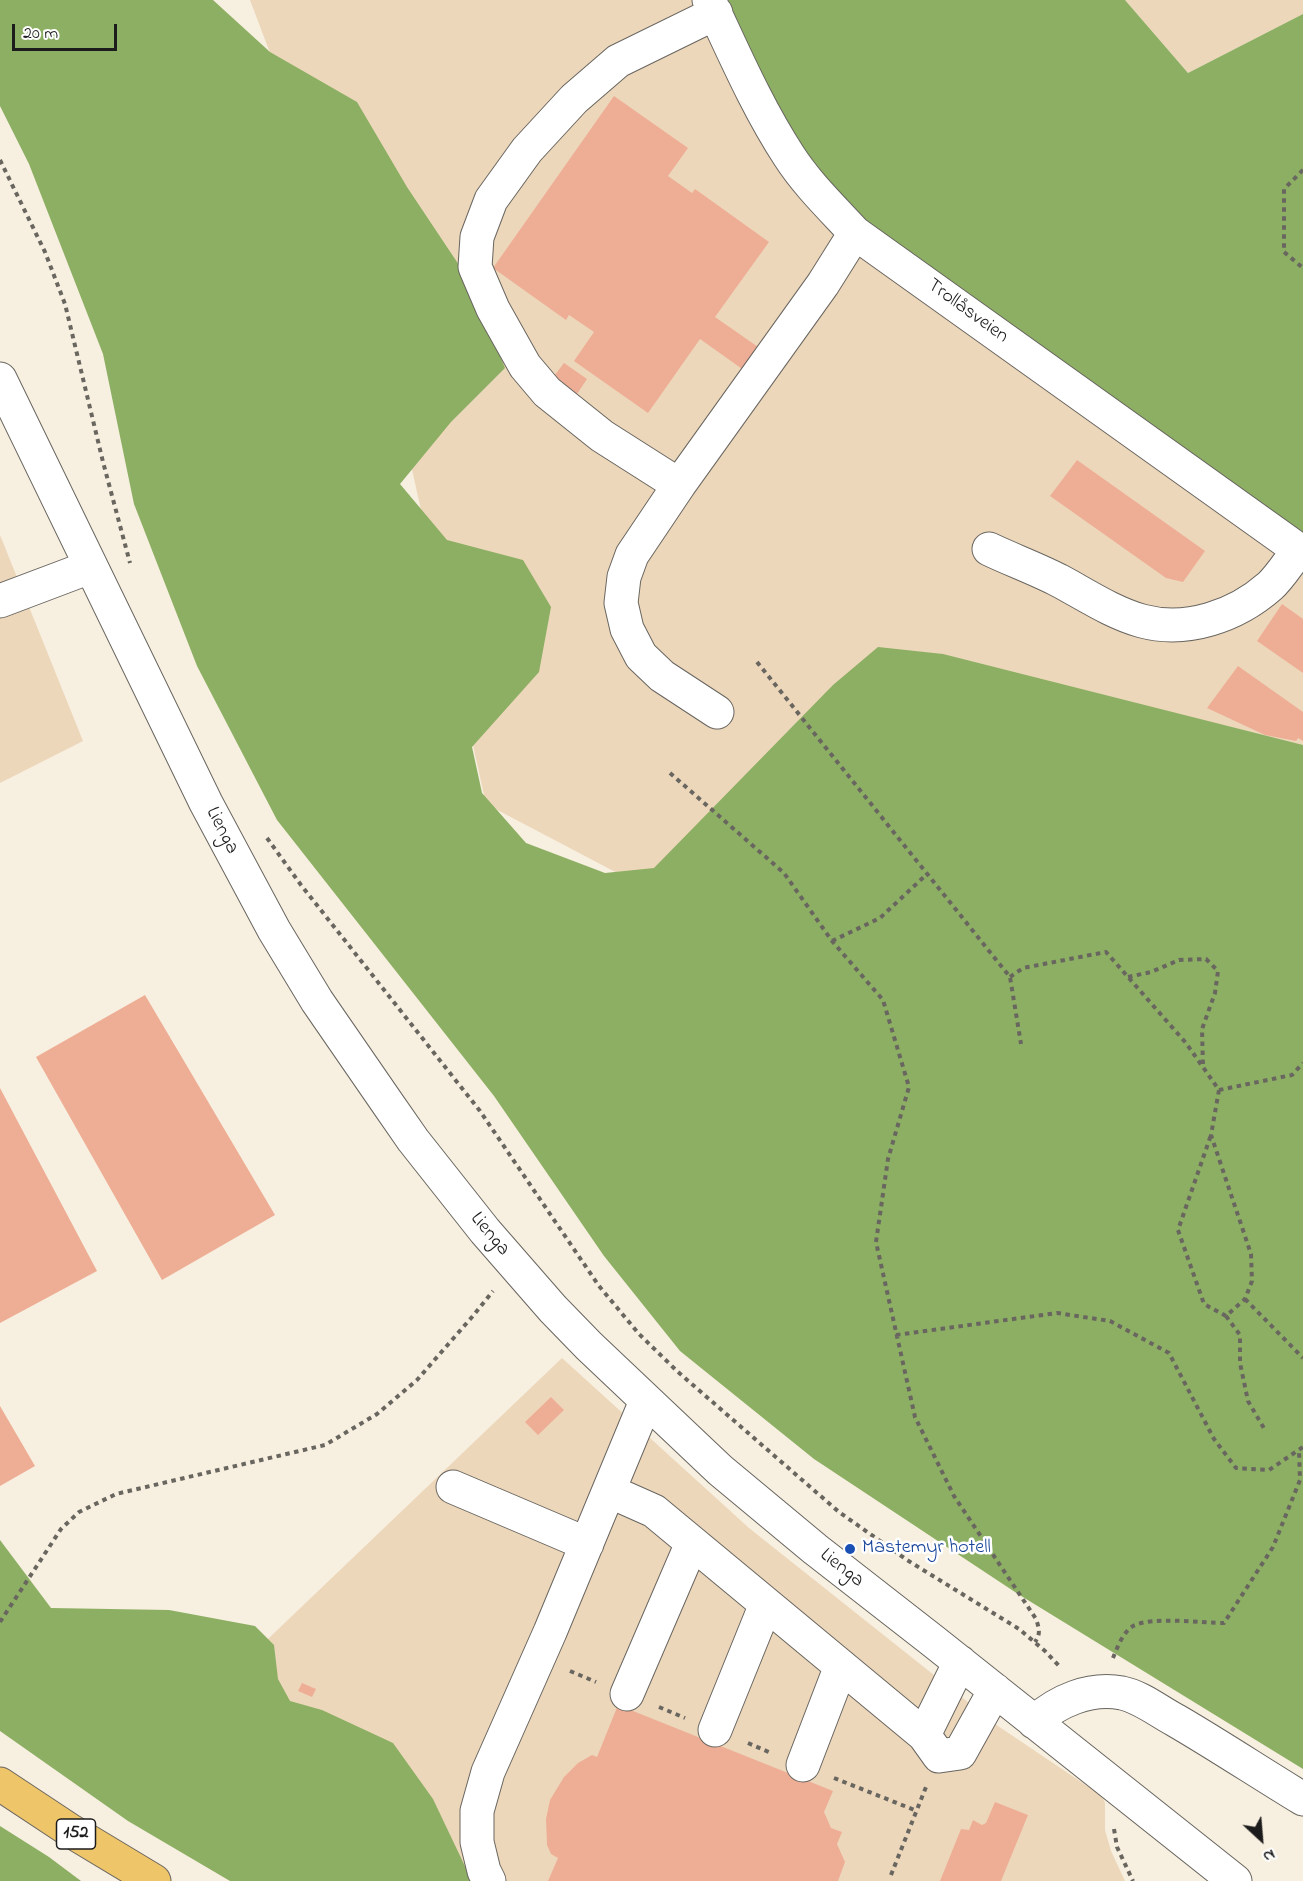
<!DOCTYPE html>
<meta charset="utf-8">
<style>
body{margin:0}
#map{position:relative;width:1303px;height:1881px;overflow:hidden;background:#f7efdf;font-family:"Indie Flower",sans-serif}
canvas{display:block}
.north{position:absolute;left:1231px;top:1809px;width:60px;height:60px;-webkit-text-stroke:4px #fff;paint-order:stroke;rotate:154deg;font-size:16px;font-weight:700;line-height:24px;text-align:center;color:#1c1c1c}
.north::after{content:'';display:block;margin:auto;width:21px;height:27px;background:#1c1c1c;clip-path:polygon(50% 0,100% 100%,50% 72%,0 100%)}
.scale{position:absolute;left:12px;top:24px;width:105px;height:27px;box-sizing:border-box;border:3px solid #1c1c1c;border-top:0;padding-left:8px;font-size:18px;line-height:21px;white-space:nowrap;color:#1c1c1c;-webkit-text-stroke:4px #fff;paint-order:stroke}
</style>
<div id="map">
<canvas width="1303" height="1881"></canvas>
<div class="north">N</div>
<div class="scale">20 m</div>
</div>
<script>
const ctx = document.querySelector('canvas').getContext('2d');
ctx.lineJoin = 'round';
function paint(path, color) { ctx.fillStyle = color; ctx.fill(path, 'evenodd'); }
function stroke(path, color, width, dash) { ctx.strokeStyle = color; ctx.lineWidth = width; ctx.lineCap = dash ? 'butt' : 'round'; ctx.setLineDash(dash || []); ctx.stroke(path); }
function label(font, color, halo, rows, align = 'center') {
  ctx.font = font + ' "Indie Flower",sans-serif'; ctx.lineWidth = 5; ctx.setLineDash([]); ctx.textBaseline = 'middle'; ctx.strokeStyle = halo; ctx.fillStyle = color; for (const [text, x, y, turn = 0] of rows) {
    ctx.save(); ctx.translate(x, y); ctx.rotate((+turn || 0) * Math.PI / 180); ctx.textAlign = isNaN(turn) ? turn : align; if (halo) ctx.strokeText(text, 0, 0); ctx.fillText(text, 0, 0); ctx.restore();
  }
}
const built = new Path2D(`
 M250,0H722L1303,549V773L642,886L486,804L390,370Z
 M1125,0H1303V14L1188,73Z
 M0,535L83,741L0,783Z
 M562,1358L749,1528L998,1726L1102,1796L1105,1803V1830L1111,1851L1125,1881H427L180,1723Z`);
const forest = new Path2D(`
 M0,0H213L270,52L357,102L407,187L471,283L505,368L451,422L400,484L447,540L523,560L551,607L539,672L472,747L482,793L526,843L605,873L654,868L833,685L878,647L943,654L1303,745V1769L1018,1594L814,1459L680,1351L604,1256L494,1096L277,820L197,666L134,504L103,354L29,164L0,106Z
 M722,0H1125L1188,73L1303,14V549L998,345L797,163Z
 M0,1540L51,1608L169,1610L255,1626L274,1645L278,1679L290,1701L322,1710L393,1743L433,1799L472,1881H230L128,1821L0,1731Z
 M0,1826L49,1857L81,1881H0Z`);
const building = new Path2D(`
 M614,96L688,148L668,176L692,193L695,189L769,242L715,317L761,349L745,371L700,339L648,413L574,361L594,332L569,315L566,320L493,268Z
 M564,363L587,379L575,397L551,380Z
 M1077,460L1205,551L1183,582L1166,578L1050,496Z
 M1282,604L1303,619V673L1257,641Z
 M1238,666L1303,712V741L1298,738L1296,741L1265,735L1207,708Z
 M145,995L275,1215L162,1280L36,1057Z
 M0,1088L97,1271L0,1323Z
 M551,1397L564,1410L538,1435L525,1422Z
 M0,1406L35,1466L0,1486Z
 M302,1683L316,1689L312,1697L298,1691Z
 M618,1705L833,1791L824,1812L831,1828L842,1832L837,1844L845,1862L838,1881H548L558,1858L551,1854L547,1845L546,1819L550,1800L564,1777L578,1763L592,1755L597,1757Z
 M995,1802L1028,1815L1001,1881H940L961,1829L969,1830L973,1820L982,1825L986,1823Z`);
const path = new Path2D(`
 M0,160L45,252L65,304L103,462L130,563
 M1303,170L1284,189V252L1303,268
 M757,662L1010,977L1021,1044
 M670,773L784,873L832,941L883,1000L909,1087L888,1159L876,1242L915,1417L954,1496L1036,1619C1039,1628 1041,1634 1035,1642
 M267,838L301,885L480,1111L599,1286L639,1334L678,1372L839,1512L907,1560L1019,1629L1045,1651L1060,1667
 M832,941L880,918L927,874
 M1010,977L1023,968L1106,952L1186,1043L1219,1090L1211,1135L1251,1254L1252,1281L1245,1299L1226,1316L1204,1304L1178,1230L1211,1135
 M1128,977L1151,972L1179,960L1206,959L1218,971L1215,993L1202,1029L1203,1066
 M1219,1090L1292,1075L1303,1063
 M1245,1299L1303,1358
 M1226,1316L1240,1335V1363L1248,1401L1265,1430
 M896,1335L1057,1313L1110,1321L1169,1353L1214,1439L1236,1468L1269,1470L1303,1447
 M0,1622L61,1529L79,1512L116,1494L325,1445L377,1414L417,1380L472,1317L493,1291
 M1113,1658C1117,1648 1123,1632 1133,1626C1151,1616 1202,1623 1224,1623L1273,1547L1300,1480L1299,1450
 M570,1671L596,1682
 M659,1707L685,1718
 M748,1743L771,1753
 M834,1778L917,1811
 M1114,1829L1117,1847L1133,1881
 M891,1875L926,1787`);
const minor = new Path2D(`
 M709,0C734,53 757,107 789,156C807,184 832,208 855,233L1303,553
 M0,379L206,803L274,930L317,1001L388,1104L413,1140L485,1231L553,1309L589,1346L720,1470L815,1549L933,1641L1235,1881
 M679,485L602,436L547,392L525,366L493,309L475,267L477,237L491,200L527,150L574,99L618,61L716,13
 M989,549C1012,560 1037,569 1060,581C1086,595 1113,613 1142,621C1187,633 1236,616 1270,586C1280,577 1289,562 1298,551
 M0,601L90,567
 M717,712L662,676L641,656L627,629L621,603L624,577L632,555L679,485L823,284L855,233
 M453,1487L587,1544
 M609,1491L654,1511L924,1735L939,1756L960,1753L995,1690
 M627,1694L692,1543
 M1034,1722C1058,1701 1089,1687 1122,1693C1141,1697 1158,1711 1175,1720C1218,1745 1260,1773 1303,1799
 M715,1730L766,1604
 M924,1735L960,1662
 M803,1765L841,1666
 M489,1881L484,1871L477,1842V1811L488,1772L550,1632L646,1401`);
const major = new Path2D(`
 M0,1784L71,1831L154,1881`);
const markers = [
 [850,1549,6,"#1a4fb4"]
];
const shields = [
 [76,1834,39]
];
const shieldNames = [
 ["152",76,1834]
];
const streetNames = [
 ["Trollåsveien",967,312,36],
 ["Lienga",221,831,63],
 ["Lienga",489,1235,50],
 ["Lienga",841,1569,38]
];
const transitNames = [
 ["Mastemyr hotell",862,1549]
];
paint(built, '#edd7bb');
paint(forest, '#8caf63');
paint(building, '#eeae95');
stroke(minor, '#696660', 35);
stroke(major, '#696660', 35);
stroke(path, '#696660', 4, [4.5, 4.5]);
stroke(minor, '#fff', 33);
stroke(major, '#eec569', 33);
for (const [x, y, r, color] of markers) { const dot = new Path2D(); dot.arc(x, y, r, 0, 2 * Math.PI); ctx.fillStyle = color; ctx.fill(dot); stroke(dot, '#fff', 2); }
for (const [x, y, w] of shields) { const box = new Path2D(); box.roundRect(x - w / 2, y - 15, w, 30, 4.5); ctx.fillStyle = '#fff'; ctx.fill(box); stroke(box, '#1c1c1c', 1.5); }
label('bold 18px', '#1c1c1c', null, shieldNames);
label('20px', '#1c1c1c', '#fff', streetNames);
label('20px', '#164399', '#fff', transitNames, 'left');
</script>
